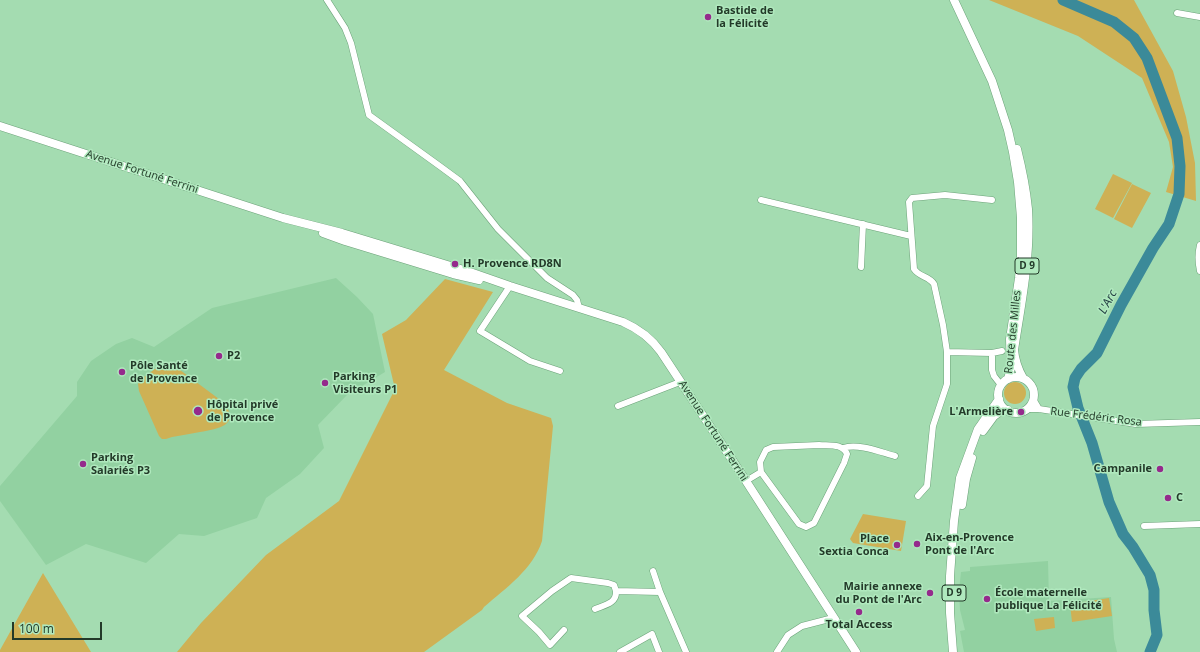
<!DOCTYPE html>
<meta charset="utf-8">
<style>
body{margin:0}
#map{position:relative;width:1200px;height:652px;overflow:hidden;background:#a4dcb1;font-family:"Open Sans",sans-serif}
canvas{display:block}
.scale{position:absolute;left:12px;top:622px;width:90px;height:18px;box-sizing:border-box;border:2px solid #233a29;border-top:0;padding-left:5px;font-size:12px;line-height:14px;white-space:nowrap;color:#233a29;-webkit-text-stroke:3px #b0e9be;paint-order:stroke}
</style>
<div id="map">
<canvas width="1200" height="652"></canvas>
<div class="scale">100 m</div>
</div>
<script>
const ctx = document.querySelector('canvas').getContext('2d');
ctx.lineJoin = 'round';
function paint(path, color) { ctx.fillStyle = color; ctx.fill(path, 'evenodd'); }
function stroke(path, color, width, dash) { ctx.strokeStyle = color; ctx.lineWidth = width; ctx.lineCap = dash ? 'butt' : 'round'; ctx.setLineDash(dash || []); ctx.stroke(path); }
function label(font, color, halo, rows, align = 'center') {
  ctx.font = font + ' "Open Sans",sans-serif'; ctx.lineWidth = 3; ctx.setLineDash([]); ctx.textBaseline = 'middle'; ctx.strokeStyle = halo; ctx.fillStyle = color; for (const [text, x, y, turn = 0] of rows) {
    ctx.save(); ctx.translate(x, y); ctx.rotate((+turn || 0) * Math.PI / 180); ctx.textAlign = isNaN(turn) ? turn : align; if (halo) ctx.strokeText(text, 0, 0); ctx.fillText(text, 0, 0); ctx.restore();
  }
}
const built = new Path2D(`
 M336,278L357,297L373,314L385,372L347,395L318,425L324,448L300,474L266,498L257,518L204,536L179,534L146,563L86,544L46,565L0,501V486L77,396V382L91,361L116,344L132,338L154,347L212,308Z
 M1048,561L1049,601L1111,597L1114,639L1117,652H964L960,631L965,630L960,610L959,591L961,572L970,571V567Z`);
const green = new Path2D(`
 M989,0H1134L1173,71L1186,117L1195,163L1196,201L1166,192L1173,167L1169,142L1142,78L1078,36Z
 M1113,174L1132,183L1113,218L1095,209Z
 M1132,184L1151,193L1132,228L1114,219Z
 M445,279L493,292L444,370L507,403L551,418L553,426L542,541C533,569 506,588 484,607L482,610L424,652H177L201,623L266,555L339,501L395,389L382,334L406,320Z
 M163,363H167L172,364L223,402C242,425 218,429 200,432C191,434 182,435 172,437L166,439H162L159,436L139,391L138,384L140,380Z
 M1004 393a11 11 0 1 1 22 0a11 11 0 1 1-22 0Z
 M863,514L906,521L901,551L853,543L850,539Z
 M43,573L91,652H0V650Z
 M1109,598L1112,616L1072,622L1070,604Z
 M1054,617L1055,628L1036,631L1034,619Z`);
const river = new Path2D(`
 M1063,0L1114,22L1134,38L1147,58L1177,138L1180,166L1179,194L1169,224L1153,248L1121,305L1097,353L1081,369L1075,378L1073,387L1078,408L1092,443L1109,502L1123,534L1133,547L1150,575L1154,590V610L1157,635L1150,652`);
const minor = new Path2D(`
 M327,0L345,28L351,43L369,115L441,167L460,181L498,229L547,278L573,295L577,300L579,308
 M1177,13L1200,17
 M761,200L911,236
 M1200,245C1198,253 1198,262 1200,271
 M861,267L863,224
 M510,286L480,331L530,361L560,371
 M947,352L943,325L934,284C929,276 919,277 914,269L909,202L912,198L945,195L992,200
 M992,353L1002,351
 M1033,399L1039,409
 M618,406L680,382
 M1027,409H1039L1136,424L1200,422
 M819,445C829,446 842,443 847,454L844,463L814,523L806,527L799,524L761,472L760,462L766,450L773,447Z
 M843,448C858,443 880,452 895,456
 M746,481L761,472
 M918,496L927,486L933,426L947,384V352L992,353V370L994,376L1001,385
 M1144,526L1200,524
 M653,571L660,592L686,652
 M595,609C605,605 617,603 616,591
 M564,630L550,645L539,632L522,616L552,591L571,578L608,583L614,585L616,591L660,592
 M620,652L652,634L659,652
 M777,652L788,635L802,626L833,618`);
const major = new Path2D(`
 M954,0L992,81L1008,130L1013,152L1018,182L1021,218V257L1019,278L1010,339L1011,368L1008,379
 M0,126L283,218L342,233L467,271L510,286L623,322C639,329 651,338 661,352L746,481L856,652
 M1017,149C1022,169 1026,189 1028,209C1031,257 1021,304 1014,350C1015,361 1018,369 1023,378
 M323,233L345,241L453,274L479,280
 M998 395a18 18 0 1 1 36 0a18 18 0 1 1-36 0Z
 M983,431L994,416L1001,411L1008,410
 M962,505L966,479L972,458
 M953,652L950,613V576L954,521L960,478L978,429L999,399`);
const markers = [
 [708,17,4,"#952a8c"],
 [455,264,4,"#952a8c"],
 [219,356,4,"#952a8c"],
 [122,372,4,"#952a8c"],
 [325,383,4,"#952a8c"],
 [198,411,5,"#952a8c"],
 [1021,412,4,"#952a8c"],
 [83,464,4,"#952a8c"],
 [1160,469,4,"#952a8c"],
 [1168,498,4,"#952a8c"],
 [917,544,4,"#952a8c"],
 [897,545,4,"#952a8c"],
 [930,593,4,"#952a8c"],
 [987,599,4,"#952a8c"],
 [859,612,4,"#952a8c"]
];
const shields = [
 [1027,266,24],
 [954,593,24]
];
const shieldNames = [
 ["D 9",1027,266],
 ["D 9",954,593]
];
const poiNames = [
 ["Bastide de",716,11],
 ["la Félicité",716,24],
 ["H. Provence RD8N",463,264],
 ["P2",227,356],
 ["Pôle Santé",130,366],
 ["de Provence",130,379],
 ["Parking",333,377],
 ["Visiteurs P1",333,390],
 ["Hôpital privé",207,405],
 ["de Provence",207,418],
 ["L'Armelière",1013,412,"right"],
 ["Parking",91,458],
 ["Salariés P3",91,471],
 ["Campanile",1152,469,"right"],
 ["C",1176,498],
 ["Aix-en-Provence",925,538],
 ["Pont de l'Arc",925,551],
 ["Place",889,539,"right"],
 ["Sextia Conca",889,552,"right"],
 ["Mairie annexe",922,587,"right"],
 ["du Pont de l'Arc",922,600,"right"],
 ["École maternelle",995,593],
 ["publique La Félicité",995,606],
 ["Total Access",859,625,"center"]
];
const streetNames = [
 ["Avenue Fortuné Ferrini",142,172,18],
 ["Route des Milles",1013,332,-84],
 ["Rue Frédéric Rosa",1096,417,7],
 ["Avenue Fortuné Ferrini",713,431,57]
];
const waterNames = [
 ["L'Arc",1108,302,-62]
];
paint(built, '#92d1a1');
paint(green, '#ceb155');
stroke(river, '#3b8a99', 11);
stroke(minor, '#6ca279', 7);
stroke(major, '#6ca279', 9);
stroke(minor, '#fff', 6);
stroke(major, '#fff', 8);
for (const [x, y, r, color] of markers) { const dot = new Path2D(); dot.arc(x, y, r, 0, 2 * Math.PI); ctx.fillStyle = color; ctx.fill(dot); stroke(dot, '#b0e9be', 1.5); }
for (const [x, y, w] of shields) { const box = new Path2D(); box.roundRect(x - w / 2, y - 8, w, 16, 3); ctx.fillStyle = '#b0e9be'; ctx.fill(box); stroke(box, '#233a29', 1); }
label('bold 10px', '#233a29', null, shieldNames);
label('bold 11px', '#233a29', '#b0e9be', poiNames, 'left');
label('11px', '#233a29', '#b0e9be', streetNames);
label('italic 12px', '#223c41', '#b0e9be', waterNames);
</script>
